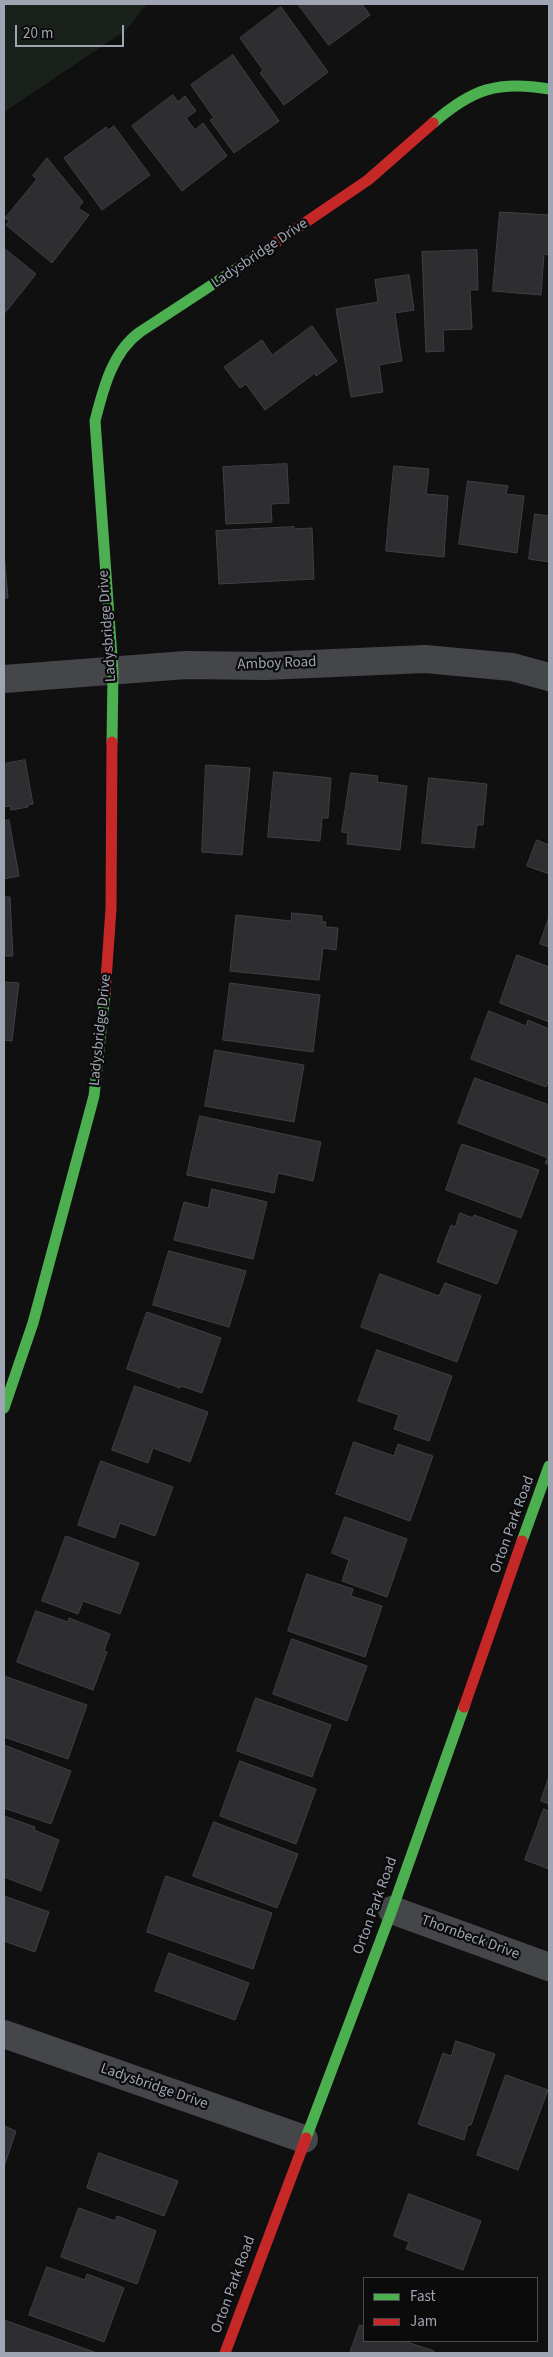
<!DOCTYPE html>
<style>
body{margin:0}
#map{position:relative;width:553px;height:2357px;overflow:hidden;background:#101011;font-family:"Source Sans 3",sans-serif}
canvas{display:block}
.frame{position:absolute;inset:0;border:5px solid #a0a5b3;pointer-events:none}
.legend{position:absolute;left:363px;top:2277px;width:175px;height:65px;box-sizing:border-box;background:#0b0b0c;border:1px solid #47494f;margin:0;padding:6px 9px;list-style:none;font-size:15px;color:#a0a5b3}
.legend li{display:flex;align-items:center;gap:10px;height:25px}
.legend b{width:25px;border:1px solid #47494f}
.scale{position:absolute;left:15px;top:25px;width:109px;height:22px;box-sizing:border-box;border:2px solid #a0a5b3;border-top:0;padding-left:6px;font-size:15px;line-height:18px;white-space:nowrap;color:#a0a5b3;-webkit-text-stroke:4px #0b0b0c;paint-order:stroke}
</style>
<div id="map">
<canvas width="553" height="2357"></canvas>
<div class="frame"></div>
<ul class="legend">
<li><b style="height:6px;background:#4caf50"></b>Fast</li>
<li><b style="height:6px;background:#c62828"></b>Jam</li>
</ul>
<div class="scale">20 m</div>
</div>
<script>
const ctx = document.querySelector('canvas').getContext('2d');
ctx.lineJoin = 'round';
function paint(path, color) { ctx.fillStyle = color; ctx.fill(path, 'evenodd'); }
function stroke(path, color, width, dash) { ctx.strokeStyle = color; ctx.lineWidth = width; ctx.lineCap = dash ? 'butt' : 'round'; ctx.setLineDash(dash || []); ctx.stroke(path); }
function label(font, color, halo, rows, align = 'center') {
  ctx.font = font + ' "Source Sans 3",sans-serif'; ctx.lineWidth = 4.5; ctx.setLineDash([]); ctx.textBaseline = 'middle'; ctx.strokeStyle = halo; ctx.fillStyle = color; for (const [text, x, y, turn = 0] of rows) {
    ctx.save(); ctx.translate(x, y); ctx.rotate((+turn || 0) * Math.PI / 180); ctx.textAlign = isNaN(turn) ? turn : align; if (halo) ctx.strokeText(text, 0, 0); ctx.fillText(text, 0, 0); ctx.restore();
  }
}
const green = new Path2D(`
 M4,4H147L126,30L4,112Z`);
const building = new Path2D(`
 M298,4H362L370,15L329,45Z
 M281,7L328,72L284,105L260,73L263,70L240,38Z
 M233,55L279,121L234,153L210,120L214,118L191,85Z
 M173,95L178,102L185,96L196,111L186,118L195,130L203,123L227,156L182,191L132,126Z
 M114,126L150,175L102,210L64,158L106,127L108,130Z
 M47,158L83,202L78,208L89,215L52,263L6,225L9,221L5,218L37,179L33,176Z
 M500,212L549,215V255L544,254L541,295L493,291Z
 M5,249L36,274L4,314V250Z
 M477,250L478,290H470L472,329L443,330L444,351L426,352L422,252Z
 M409,275L414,310L395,313L402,361L379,365L383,392L351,397L336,309L378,302L375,280Z
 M312,326L337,361L316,376L315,373L265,410L246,384L240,388L224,367L262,340L272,355Z
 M287,464L289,503L271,504L272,522L226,524L223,467Z
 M394,466L429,469L426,494L448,496L444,557L386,551Z
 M468,481L508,486L506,494L524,496L517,553L459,544Z
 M535,514L549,516V562L529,559Z
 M294,527V529L312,528L314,579L219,584L216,531Z
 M4,554L8,598H4Z
 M25,760L33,804L28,805V807L11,810L10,806L4,807V764Z
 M206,765L250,768L242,855L202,852Z
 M274,772L331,778L328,818H322L320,841L268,837Z
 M351,773L378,776L377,782L407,786L400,850L347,844L348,833L342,832Z
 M429,778L487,784L483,825H477L474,848L422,843Z
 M9,820L19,876L4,879V821Z
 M537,840L549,845V874L527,866Z
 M4,897H10L13,956H4Z
 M292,913L322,916V922H326L325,927L338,928L336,950L323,948L319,980L230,971L236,915L291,921Z
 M549,917V947L540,944Z
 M517,955L549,967V1022L500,1003Z
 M4,982L19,983L12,1041L4,1040Z
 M230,983L320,995L313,1052L223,1040Z
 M489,1011L526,1026L528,1020L549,1029V1080L546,1087L471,1059Z
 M215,1050L304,1065L294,1122L205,1106Z
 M475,1078L549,1105V1165L545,1163L548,1158L458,1123Z
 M200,1116L321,1142L313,1181L278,1173L274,1193L187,1175Z
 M462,1144L539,1170L521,1218L446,1190Z
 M212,1189L267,1202L253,1259L174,1240L184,1202L208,1208Z
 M460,1213L473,1218L474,1215L517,1231L497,1284L437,1262L451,1225L455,1227Z
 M169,1251L246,1271L229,1327L153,1305Z
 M380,1274L439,1296L445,1283L481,1296L457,1362L361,1327Z
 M147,1312L221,1338L202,1393L181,1386L180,1388L127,1369Z
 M377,1350L452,1376L429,1441L394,1429L399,1415L358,1401Z
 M135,1386L208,1412L190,1462L153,1448L148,1463L112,1450Z
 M354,1442L394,1456L398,1444L433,1456L410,1521L336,1494Z
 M101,1461L173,1487L155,1536L120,1523L115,1538L78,1525Z
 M345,1517L407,1539L387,1597L342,1581L349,1560L332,1553Z
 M66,1536L139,1563L120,1614L83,1601L78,1614L42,1601Z
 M307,1574L353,1589L351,1596L382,1606L365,1657L288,1631Z
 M36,1611L68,1622L69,1618L110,1634L104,1651L107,1652L93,1690L17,1662Z
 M292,1639L367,1666L347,1721L273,1694Z
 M4,1676L87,1705L68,1759L4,1737Z
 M256,1698L331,1725L312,1777L237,1751Z
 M4,1745L71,1771L51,1824L4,1808Z
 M240,1761L316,1789L296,1844L220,1816Z
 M549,1777V1804L541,1801Z
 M544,1809L549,1811V1869L525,1860Z
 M4,1816L35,1827L34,1830L59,1840L41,1891L4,1877Z
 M214,1822L298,1854L277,1908L193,1876Z
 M166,1876L272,1913L253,1969L147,1932Z
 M4,1896L49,1912L35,1952L4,1941Z
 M169,1953L249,1983L235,2020L155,1991Z
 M456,2041L495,2054L471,2125H468L464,2140L418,2124L443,2053L451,2056Z
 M506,2075L548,2090L518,2170L477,2155Z
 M4,2126L16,2131L4,2167Z
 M99,2153L178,2181L164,2216L87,2188Z
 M409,2194L481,2221L463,2270L406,2249L409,2242L394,2236Z
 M79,2208L115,2221L117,2216L156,2231L137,2284L61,2257Z
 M47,2267L85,2280L87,2274L124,2288L104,2342L29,2315Z
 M4,2320L97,2353H4Z
 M360,2325L364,2327V2341H404L434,2351L433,2353H350Z`);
const street = new Path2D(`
 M4,679L186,665L266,666L425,659L512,667L549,677
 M392,1910L549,1967
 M4,2034L304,2139`);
const fast = new Path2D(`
 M433,123C472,89 498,80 549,89
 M112,742L113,672L95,421C103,390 112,352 140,332L253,258
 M4,1408L33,1323L94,1096L105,994
 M522,1541L549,1466
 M306,2138L392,1910L464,1707`);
const jam = new Path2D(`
 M253,258L368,180L433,123
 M105,994L111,909L112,742
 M464,1707L522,1541
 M225,2353L306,2138`);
const streetNames = [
 ["Ladysbridge Drive",260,254,-34],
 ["Ladysbridge Drive",108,626,-94],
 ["Amboy Road",277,664,-2],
 ["Ladysbridge Drive",101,1030,-84],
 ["Orton Park Road",513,1525,-70],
 ["Orton Park Road",376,1906,-70],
 ["Thornbeck Drive",470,1938,20],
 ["Ladysbridge Drive",154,2087,19],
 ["Orton Park Road",234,2285,-70]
];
paint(green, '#1a211b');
paint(building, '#2e2e30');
stroke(building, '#3f4045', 1);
stroke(street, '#45464a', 28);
stroke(fast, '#4caf50', 11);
stroke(jam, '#c62828', 11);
label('15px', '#a0a5b3', '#0b0b0c', streetNames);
</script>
